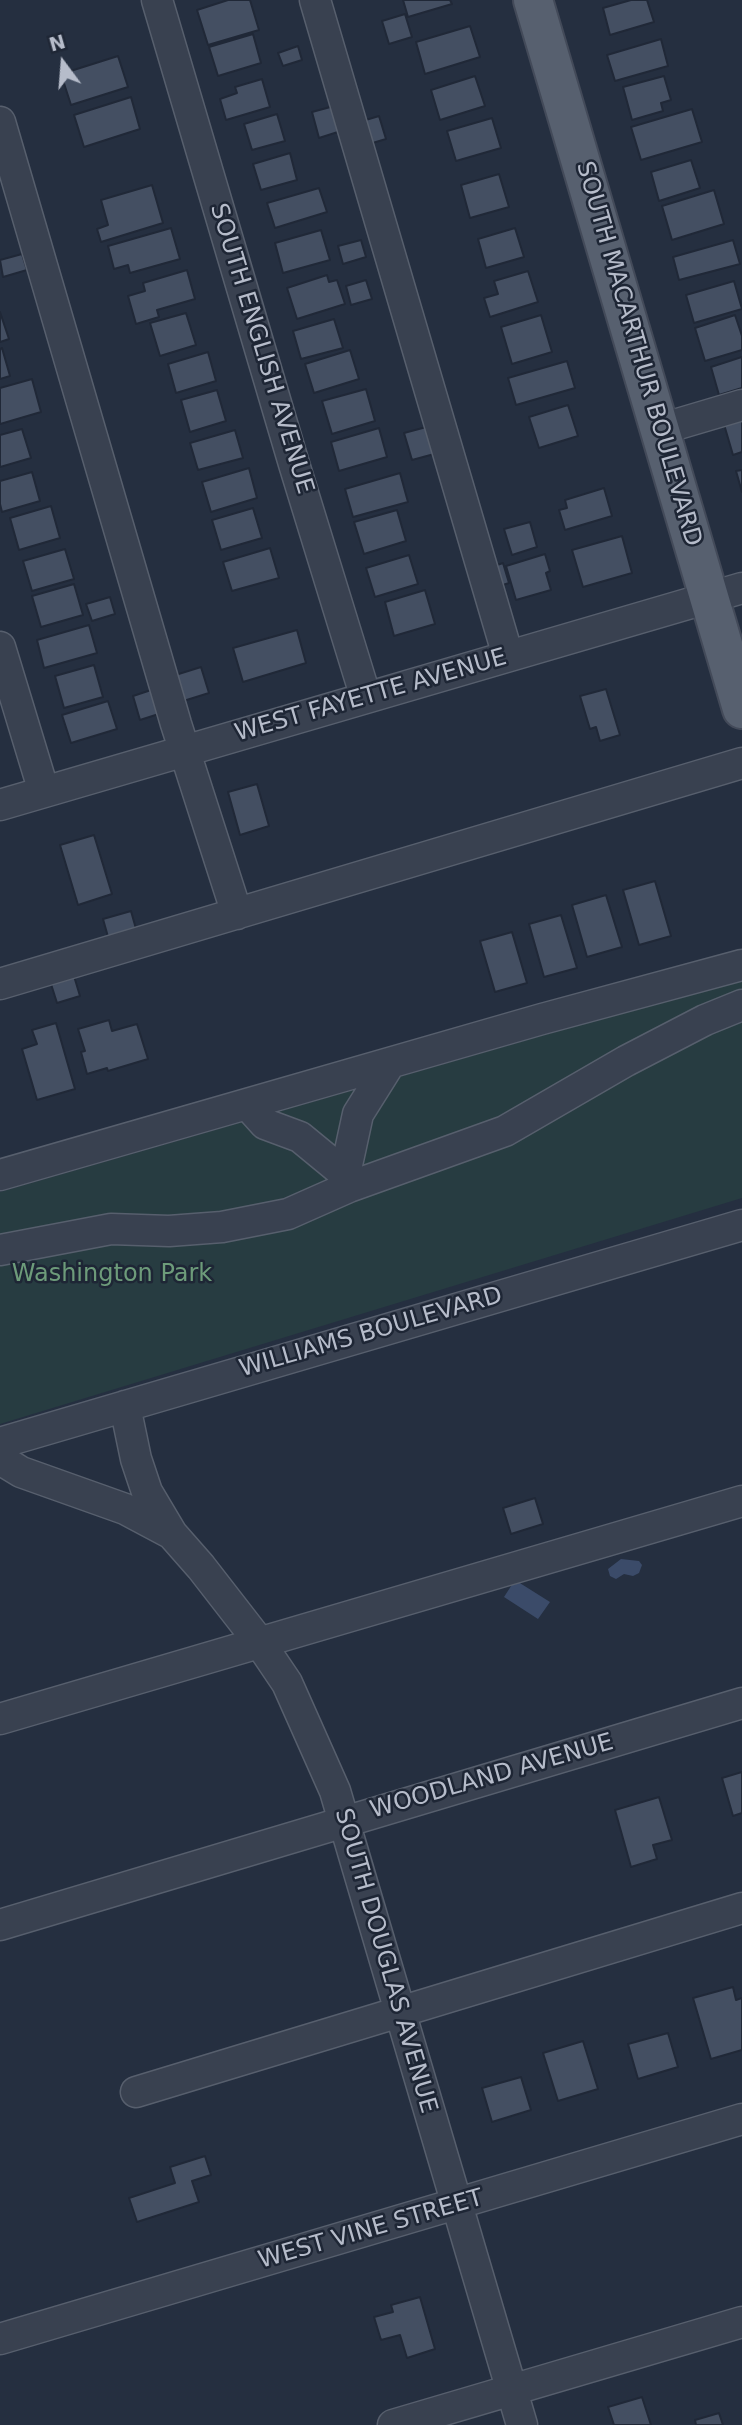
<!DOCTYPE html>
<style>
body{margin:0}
#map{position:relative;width:742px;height:2425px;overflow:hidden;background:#252f40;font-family:"DejaVu Sans",sans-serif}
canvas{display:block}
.north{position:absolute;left:28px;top:28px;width:70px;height:70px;-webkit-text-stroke:5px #1e2635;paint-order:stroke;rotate:344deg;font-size:19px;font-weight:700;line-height:28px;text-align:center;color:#b6bcca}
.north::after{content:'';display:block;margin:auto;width:24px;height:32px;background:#b6bcca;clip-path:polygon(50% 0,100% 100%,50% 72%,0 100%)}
</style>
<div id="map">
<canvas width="742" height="2425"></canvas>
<div class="north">N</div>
</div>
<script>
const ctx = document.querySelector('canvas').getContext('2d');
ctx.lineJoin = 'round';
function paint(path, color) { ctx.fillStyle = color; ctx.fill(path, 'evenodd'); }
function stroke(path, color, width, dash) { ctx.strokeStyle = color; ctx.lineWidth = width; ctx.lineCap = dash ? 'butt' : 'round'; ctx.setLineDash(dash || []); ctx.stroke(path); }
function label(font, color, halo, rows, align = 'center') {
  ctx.font = font + ' "DejaVu Sans",sans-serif'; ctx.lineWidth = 5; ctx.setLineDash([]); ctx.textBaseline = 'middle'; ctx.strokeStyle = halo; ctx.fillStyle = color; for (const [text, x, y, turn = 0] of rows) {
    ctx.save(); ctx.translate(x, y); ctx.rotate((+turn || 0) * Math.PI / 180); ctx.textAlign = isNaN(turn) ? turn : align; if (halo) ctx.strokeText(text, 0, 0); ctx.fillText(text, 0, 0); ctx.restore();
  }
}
const green = new Path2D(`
 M742,978V1198L0,1424V1192Z`);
const water = new Path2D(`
 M621,1559L639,1561L642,1565L639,1573L633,1576L624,1574L616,1579L610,1576L608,1569Z
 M515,1580L550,1602L538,1619L504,1597Z`);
const building = new Path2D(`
 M228,0H250L259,30L208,45L197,10Z
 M403,0H450L452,4L408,17Z
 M631,0H647L654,22L610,35L603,8Z
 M405,14L412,37L389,44L382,21Z
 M470,26L480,57L425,74L416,42Z
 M253,34L261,63L218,76L209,47Z
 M661,39L668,66L615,81L607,55Z
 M298,46L302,60L283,66L278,53Z
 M118,56L128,87L71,105L61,74Z
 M475,76L485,106L440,120L431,90Z
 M664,76L671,100L661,103L663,111L632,120L623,87Z
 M262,79L270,107L226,120L220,99L237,93L235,87Z
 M131,97L140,129L84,147L74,115Z
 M334,106L341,131L319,138L312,112Z
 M692,109L702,142L641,160L631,127Z
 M277,114L285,141L252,150L244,124Z
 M379,116L386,139L366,145L359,122Z
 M492,118L501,148L456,161L447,131Z
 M290,153L297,180L261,190L253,164Z
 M691,160L700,188L659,201L651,172Z
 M499,174L509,207L470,218L461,185Z
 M152,185L163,223L101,242L97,229L108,225L101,200Z
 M319,188L327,212L275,228L267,203Z
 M714,190L724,224L672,240L662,206Z
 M171,228L180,259L130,273L128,265L114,269L108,246Z
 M515,228L524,257L486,268L478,239Z
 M321,230L330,260L283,273L275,243Z
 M361,240L366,257L343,264L338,246Z
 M733,240L740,264L679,280L673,257Z
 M22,254L27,270L3,277L0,260Z
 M187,270L195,299L157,310L159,317L136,324L128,296L145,291L143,283Z
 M528,271L538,302L490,317L484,298L498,294L494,281Z
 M327,275L329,282L337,280L345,304L297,319L287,288Z
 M366,280L372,299L351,305L346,286Z
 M734,281L742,309L694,323L686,295Z
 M0,312L9,339L0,342Z
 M186,313L196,345L160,356L150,323Z
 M541,315L552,352L512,364L501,327Z
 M735,315L742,336V350L705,361L695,328Z
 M334,319L343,348L301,359L293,331Z
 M2,348L10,376L0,379V349Z
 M350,350L359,379L314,393L305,364Z
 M208,352L216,381L176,393L168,364Z
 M742,357V388L719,395L711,367Z
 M567,361L575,388L516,405L508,378Z
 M32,379L41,412L0,424V388Z
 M366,389L375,421L332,434L322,401Z
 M217,390L226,421L190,432L181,400Z
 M568,405L578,436L539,448L529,417Z
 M742,416V452L733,455L723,421Z
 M430,426L438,453L412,460L404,433Z
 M379,428L387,457L339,471L331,442Z
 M22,429L31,458L0,467V435Z
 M235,430L243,458L198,470L190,443Z
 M249,468L257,498L211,512L202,482Z
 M742,470V492L736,471Z
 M32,472L40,501L2,512L0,504V481Z
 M400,473L408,502L353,517L345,489Z
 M604,488L612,516L565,530L559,510L567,508L565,500Z
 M51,506L60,538L19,550L10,518Z
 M253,508L262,538L221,550L212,520Z
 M397,510L406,541L364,554L354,522Z
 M530,522L537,547L512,555L504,529Z
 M622,536L632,573L583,587L572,550Z
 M270,548L279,578L232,591L223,562Z
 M65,549L74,579L32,591L23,561Z
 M545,554L550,571L546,573L551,590L516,600L506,566Z
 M409,555L418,584L375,597L366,568Z
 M503,563L509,583L494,588L488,568Z
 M74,584L83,615L41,627L32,596Z
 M425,590L435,624L394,636L385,602Z
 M110,597L115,614L92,621L86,604Z
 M89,625L97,653L44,668L37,640Z
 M297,630L306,663L243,682L233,648Z
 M94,665L103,697L64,708L55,676Z
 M201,667L209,693L177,703L169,677Z
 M157,688L165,712L140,720L133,696Z
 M606,689L620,735L600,741L596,727L590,729L580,696Z
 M108,701L117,729L71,743L62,715Z
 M257,784L269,826L240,835L228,792Z
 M94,835L112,894L78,905L60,845Z
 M655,881L671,936L639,945L623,890Z
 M606,895L622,947L587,957L572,905Z
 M131,911L138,936L110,944L103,919Z
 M561,915L577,968L544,977L529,924Z
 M512,932L527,983L495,992L480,941Z
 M74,976L80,996L57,1003L51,984Z
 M109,1020L112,1031L137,1024L148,1059L108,1071L107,1068L87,1074L81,1052L85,1051L78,1029Z
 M56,1023L75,1089L37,1100L22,1049L37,1044L32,1030Z
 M535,1498L543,1524L511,1534L503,1508Z
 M742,1772V1813L733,1816L722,1778Z
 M659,1797L672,1840L653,1845L657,1859L631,1867L615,1810Z
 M733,1987L736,2000L742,1998V2050L711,2059L693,1998Z
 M668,2033L678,2067L638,2079L628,2044Z
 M583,2041L598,2089L558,2101L543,2053Z
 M521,2077L531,2110L492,2122L482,2088Z
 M205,2156L211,2175L192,2181L199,2202L137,2222L129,2198L175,2183L170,2167Z
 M420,2297L435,2349L407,2358L400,2335L381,2340L374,2317L393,2312L391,2305Z
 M642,2397L651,2425H614L608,2407Z
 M719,2413L723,2425H696L695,2420Z`);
const minor = new Path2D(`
 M157,0L294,464L366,698
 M315,0L508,656
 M0,122L176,724L237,914
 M661,429L742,405
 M0,647L44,792
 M0,805L742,588
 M0,984L742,763
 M247,1104L265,1124L300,1137L345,1174
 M0,1175L542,1019L742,965
 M349,1187L345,1174L358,1114L390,1063
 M0,1250L111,1229L169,1231L222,1227L288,1214L349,1187L505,1131L626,1061L705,1020L742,1005
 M125,1406L136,1459L147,1492L172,1534L201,1567L260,1643L287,1683L335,1791L522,2425
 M0,1443L742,1225
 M0,1459L21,1472L125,1509L172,1534
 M0,1719L742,1501
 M0,1925L742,1703
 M136,2092L742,1908
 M0,2339L742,2119
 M393,2425L742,2322`);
const major = new Path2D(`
 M533,0L742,709`);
const streetNames = [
 ["SOUTH ENGLISH AVENUE",261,349,73],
 ["SOUTH MACARTHUR BOULEVARD",638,354,74],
 ["WEST FAYETTE AVENUE",371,696,-16],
 ["WILLIAMS BOULEVARD",371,1333,-16],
 ["WOODLAND AVENUE",492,1777,-16],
 ["SOUTH DOUGLAS AVENUE",385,1961,74],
 ["WEST VINE STREET",371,2230,-16]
];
const parkNames = [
 ["Washington Park",112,1275]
];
paint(green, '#273c41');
paint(water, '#3b4b69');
paint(building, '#444f62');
stroke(building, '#202837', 2);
stroke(minor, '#575f6d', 33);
stroke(major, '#434a59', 42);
stroke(minor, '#394150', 30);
stroke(major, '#57606f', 38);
label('24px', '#b6bcca', '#1e2635', streetNames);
label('24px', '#6d9b7a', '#1e2635', parkNames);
</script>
